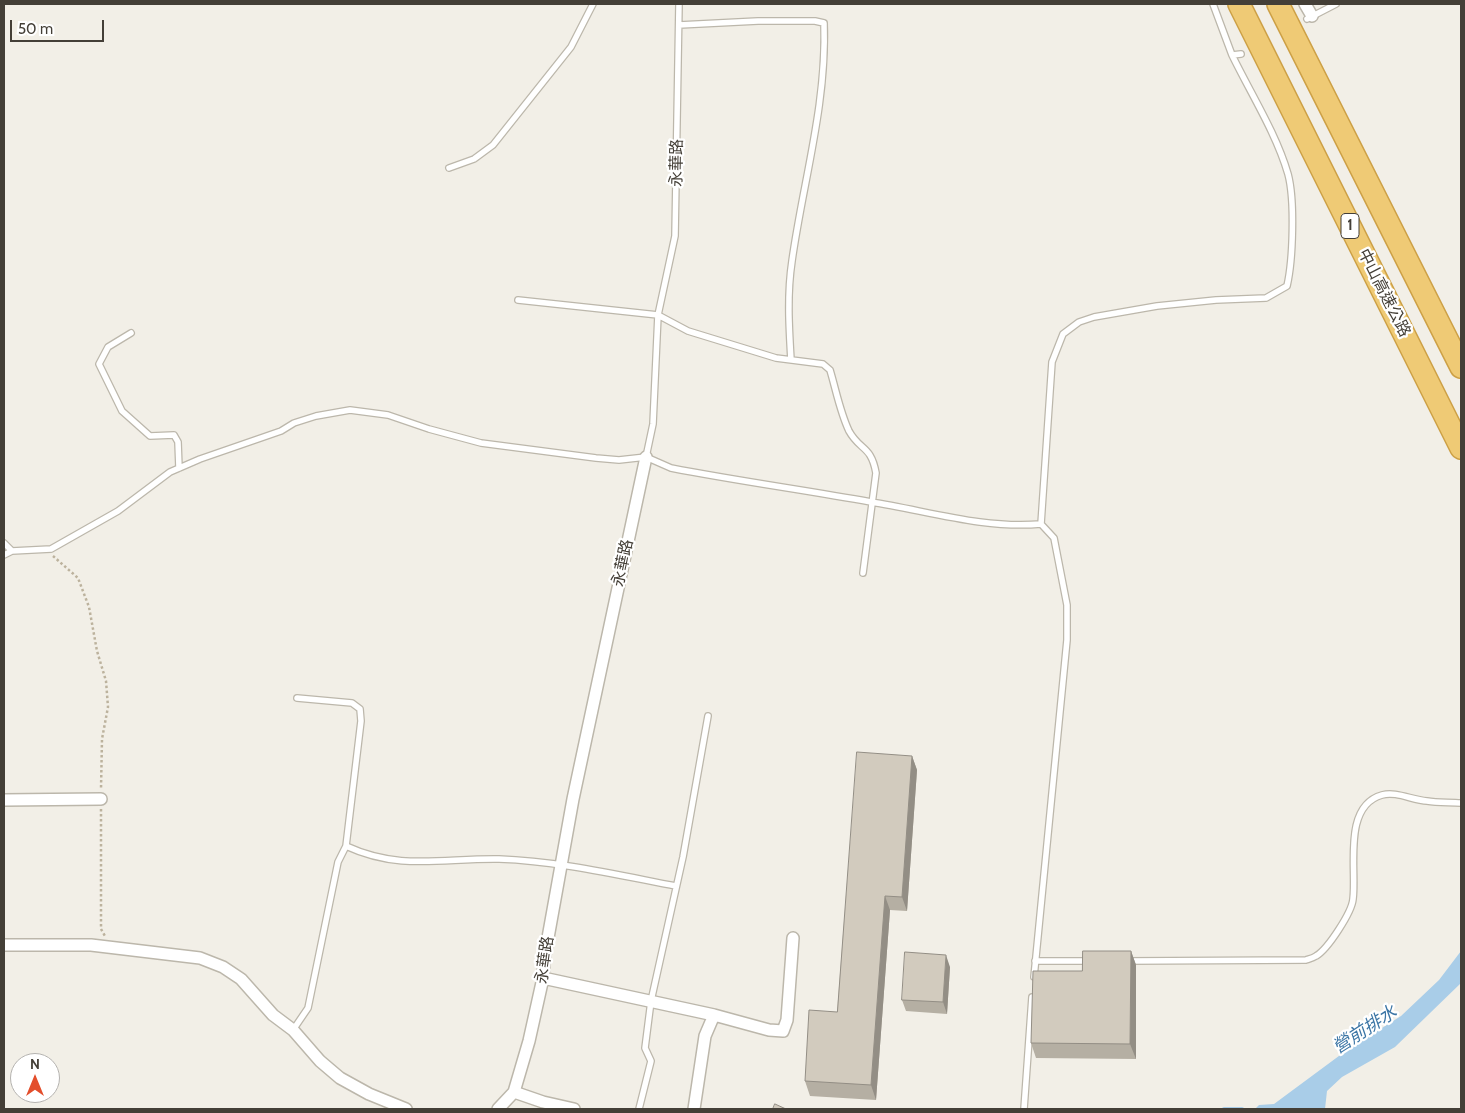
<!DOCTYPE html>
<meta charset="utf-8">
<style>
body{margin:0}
#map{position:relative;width:1465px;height:1113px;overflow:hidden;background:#f2efe7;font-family:Cabin,sans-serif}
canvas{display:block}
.frame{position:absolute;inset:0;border:5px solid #443f37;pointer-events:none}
.north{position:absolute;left:10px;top:1053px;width:50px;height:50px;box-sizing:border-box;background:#fff;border:1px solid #b4b2af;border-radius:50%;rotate:0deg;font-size:14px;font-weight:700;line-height:20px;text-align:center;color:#443f37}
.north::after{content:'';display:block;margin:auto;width:18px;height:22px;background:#e34e2c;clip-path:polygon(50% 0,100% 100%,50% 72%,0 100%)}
.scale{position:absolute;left:10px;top:20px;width:94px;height:22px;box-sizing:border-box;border:2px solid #443f37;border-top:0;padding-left:6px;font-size:15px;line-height:18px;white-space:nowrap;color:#443f37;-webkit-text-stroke:4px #fff;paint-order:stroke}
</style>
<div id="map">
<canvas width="1465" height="1113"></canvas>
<div class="frame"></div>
<div class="north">N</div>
<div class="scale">50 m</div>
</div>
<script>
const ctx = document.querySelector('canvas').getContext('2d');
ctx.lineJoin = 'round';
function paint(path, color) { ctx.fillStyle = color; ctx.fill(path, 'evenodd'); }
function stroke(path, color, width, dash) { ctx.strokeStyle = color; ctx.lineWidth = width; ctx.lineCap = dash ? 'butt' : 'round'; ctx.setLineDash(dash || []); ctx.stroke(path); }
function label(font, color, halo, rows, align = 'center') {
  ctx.font = font + ' Cabin,"Noto Sans TC",sans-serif'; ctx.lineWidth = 4.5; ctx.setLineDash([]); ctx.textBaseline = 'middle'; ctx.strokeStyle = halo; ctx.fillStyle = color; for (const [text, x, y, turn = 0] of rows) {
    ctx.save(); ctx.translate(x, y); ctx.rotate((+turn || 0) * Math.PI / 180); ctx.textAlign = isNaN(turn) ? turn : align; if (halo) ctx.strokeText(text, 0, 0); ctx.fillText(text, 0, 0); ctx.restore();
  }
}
const water = new Path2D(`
 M1461,951V983L1395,1047L1342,1077L1327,1091L1325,1109H1255L1259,1105L1274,1104L1347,1050L1401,1016L1439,980Z`);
const stream = new Path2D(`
 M1224,1109H1242`);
const path = new Path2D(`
 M53,556L78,578L89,607L97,651L106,681L108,707L102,739L101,789
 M101,809V929L105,936`);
const service = new Path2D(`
 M1213,4L1232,55
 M1307,19L1336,4
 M679,25L758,21H815L824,23C827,104 803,182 792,261C787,294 789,327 791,360
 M449,168L474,159L493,145L571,47L593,4
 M518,300L658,315L688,331L776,358L823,364L830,370C836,390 840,412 849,431C860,451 871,445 876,473L863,573
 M131,333L108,347L99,364L122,411L150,436L174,435L178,442L179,468
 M646,457L653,424L658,315L675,236L679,4
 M4,543L12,551
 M4,555L12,551L51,549L118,511L170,472L200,459L281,431L294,423L316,416L350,410L388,415L429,429L481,443L596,458L619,460L646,457L671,468C738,481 805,490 871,502C928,511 983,529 1041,524
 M346,846C400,871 443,858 499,859C558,861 618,875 676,886
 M1035,961H1088
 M1127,961L1306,960C1309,959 1313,958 1316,956C1328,949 1352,912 1353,899C1357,870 1342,806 1382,795C1396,791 1412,800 1427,801C1438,803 1450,802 1461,803
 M1034,977L1067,640V605L1054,538L1041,524L1052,362L1063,334L1079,322L1094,317L1157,306L1216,300L1266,298L1287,286C1293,260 1295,200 1288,174C1276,133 1251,94 1232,55L1241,54
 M293,1030L308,1008L338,862L346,846L361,721L360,709L352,703L297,698
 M639,1109L651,1061L645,1048L651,1001L683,857L708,716
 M1024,1109L1032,997`);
const minor = new Path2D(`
 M1305,4L1312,16
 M4,800L101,799
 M4,945H91L200,958L223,967L241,979L273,1015L293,1030L320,1061L340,1078L369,1094L406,1109
 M543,978L714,1015L769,1030L783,1031L787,1020L793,938
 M514,1092L543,1102L574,1109
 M498,1109L514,1092L529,1041L543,978L544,960L573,799L646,457
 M694,1109L705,1036L714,1015`);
const motorway = new Path2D(`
 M1239,4L1461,448
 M1278,4L1461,367`);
const wall = new Path2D(`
 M912,756L917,770L907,911L890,910L876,1100L810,1096L805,1081L837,1012Z
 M1131,951L1136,965V1059L1036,1058L1031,1043L1082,971Z
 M950,967L947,1014L906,1011L902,1000Z`);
const shadedWall = new Path2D(`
 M912,756L917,770L907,911L902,897Z
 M885,896L890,910L876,1100L871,1085Z
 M1131,951L1136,965V1059L1130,1044Z
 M946,955L950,967L947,1014L943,1002Z`);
const building = new Path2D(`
 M857,752L912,756L902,897L885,896L871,1085L805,1081L809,1010L837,1012Z
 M1083,951H1131L1130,1044L1031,1043L1033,971H1082Z
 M905,952L946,955L943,1002L902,1000Z
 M775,1104L786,1109H773Z`);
const shields = [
 [1350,226,18]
];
const shieldNames = [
 ["1",1350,226]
];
const streetNames = [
 ["永華路",677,163,-89],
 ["中山高速公路",1384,293,63],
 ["永華路",623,563,-78],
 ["永華路",545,960,-82]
];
const waterNames = [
 ["營前排水",1365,1030,-33]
];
paint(water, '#a9cde8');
stroke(stream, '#a9cde8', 4);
stroke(service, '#bcb7ab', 8);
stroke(minor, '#bcb7ab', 14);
stroke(motorway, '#cda046', 24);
stroke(path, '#bcb29d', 2.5, [2.5, 2.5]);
stroke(service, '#fff', 5.5);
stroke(minor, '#fff', 11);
stroke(motorway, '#efca75', 21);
paint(wall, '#b5afa3');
paint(shadedWall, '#938e85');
paint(building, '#d2cbbe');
stroke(building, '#938e85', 1);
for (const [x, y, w] of shields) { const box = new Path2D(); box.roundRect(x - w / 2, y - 12.5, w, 25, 4); ctx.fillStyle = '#fff'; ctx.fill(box); stroke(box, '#443f37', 1); }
label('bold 15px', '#443f37', null, shieldNames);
label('16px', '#443f37', '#fff', streetNames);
label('italic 18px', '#3b75a5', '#fff', waterNames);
</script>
